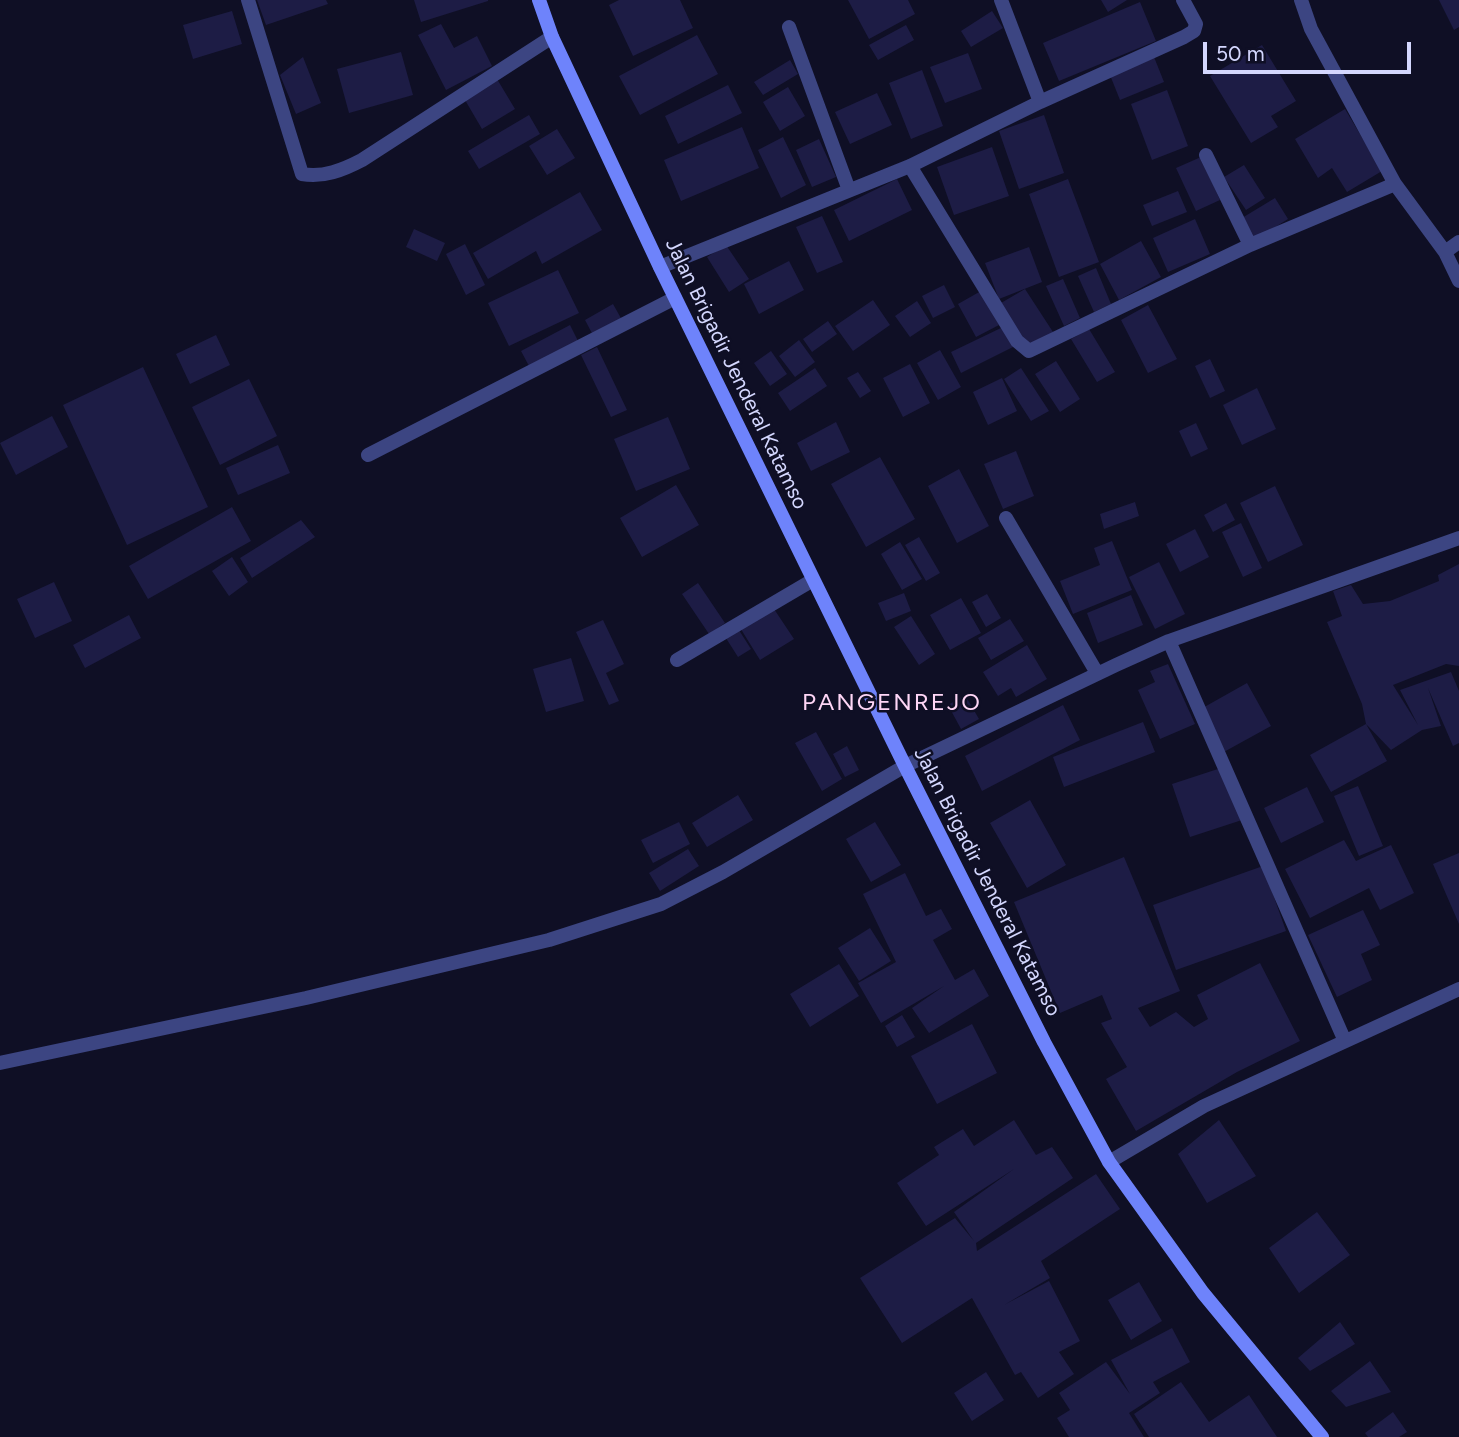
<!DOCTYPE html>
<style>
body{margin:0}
#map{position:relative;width:1459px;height:1437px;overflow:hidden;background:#0f0f25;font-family:Figtree,sans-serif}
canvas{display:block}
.scale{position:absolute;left:1203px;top:42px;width:208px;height:32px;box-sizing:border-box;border:4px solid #d4d7fe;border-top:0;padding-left:9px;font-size:21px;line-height:24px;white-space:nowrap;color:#d4d7fe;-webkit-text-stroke:5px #0f0f25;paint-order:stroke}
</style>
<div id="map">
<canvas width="1459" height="1437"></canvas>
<div class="scale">50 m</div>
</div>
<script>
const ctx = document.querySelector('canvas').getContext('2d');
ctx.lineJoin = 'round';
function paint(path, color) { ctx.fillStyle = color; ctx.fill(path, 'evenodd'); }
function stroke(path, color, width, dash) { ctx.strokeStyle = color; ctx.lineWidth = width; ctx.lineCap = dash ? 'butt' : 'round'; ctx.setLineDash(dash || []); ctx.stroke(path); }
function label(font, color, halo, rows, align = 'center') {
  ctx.font = font + ' Figtree,sans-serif'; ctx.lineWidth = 5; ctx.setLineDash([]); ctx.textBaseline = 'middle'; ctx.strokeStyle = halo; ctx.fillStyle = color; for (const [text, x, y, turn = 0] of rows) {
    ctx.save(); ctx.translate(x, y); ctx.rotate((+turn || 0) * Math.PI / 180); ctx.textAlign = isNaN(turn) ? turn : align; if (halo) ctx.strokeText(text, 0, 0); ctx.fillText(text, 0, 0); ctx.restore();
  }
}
const building = new Path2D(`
 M257,0H326L328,4L266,25Z
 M414,0H488V1L421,22Z
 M619,0H680L693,28L633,56L609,5Z
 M848,0H908L915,14L869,39Z
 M1101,0H1127L1108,12Z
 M1439,0H1459V27L1454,30Z
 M1140,2L1156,41L1059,81L1043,43Z
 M232,11L242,44L193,59L183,25Z
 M992,11L1003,28L971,47L961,31Z
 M441,24L454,48L477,36L492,66L446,90L418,35Z
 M906,25L914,40L878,60L869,45Z
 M697,35L718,74L640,115L619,76Z
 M1262,45L1296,101L1271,116L1278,127L1251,143L1210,76Z
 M401,52L413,95L349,113L337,69Z
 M968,53L982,89L945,103L930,67Z
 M303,57L321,103L296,114L280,75Z
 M1154,57L1164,82L1120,100L1110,75Z
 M790,60L798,74L763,95L754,82Z
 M922,70L943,126L911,139L889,83Z
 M497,79L515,109L482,129L465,100Z
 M728,85L742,113L678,144L665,116Z
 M788,87L805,116L780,131L763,102Z
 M1167,90L1188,146L1152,160L1131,104Z
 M877,93L892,125L850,144L835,112Z
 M1345,109L1382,171L1347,192L1332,168L1318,178L1295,139Z
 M529,115L540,134L479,169L468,151Z
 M1044,115L1064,173L1019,189L999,131Z
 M742,127L759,168L681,201L664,160Z
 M557,129L575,158L547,175L529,146Z
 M783,137L806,185L781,198L758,150Z
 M819,139L836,177L812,187L796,150Z
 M992,147L1009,196L954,215L937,167Z
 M1201,157L1220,200L1196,211L1176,168Z
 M1244,165L1265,198L1246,210L1224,177Z
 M897,179L912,210L849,241L834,210Z
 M1068,179L1099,262L1059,277L1029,194Z
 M1178,191L1187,212L1152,226L1143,205Z
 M580,192L602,230L542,264L536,251L488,279L473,253Z
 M1275,198L1288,219L1255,240L1242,218Z
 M822,216L843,262L817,273L796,227Z
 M1195,219L1210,254L1168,272L1153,238Z
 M414,229L445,243L437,261L406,247Z
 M1141,241L1161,277L1119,300L1100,264Z
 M465,244L485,285L466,295L446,254Z
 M726,245L749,279L729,292L707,257Z
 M1029,247L1042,282L999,299L985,263Z
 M789,261L804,290L759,314L744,284Z
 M1096,268L1111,304L1094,312L1078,276Z
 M558,270L579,313L509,346L488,303Z
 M1063,279L1080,318L1064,326L1046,286Z
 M944,285L955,307L933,318L922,296Z
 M1025,289L1053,332L1028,347L1001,303Z
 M981,291L999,325L976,337L958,304Z
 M873,300L890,325L853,351L835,326Z
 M917,301L931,323L910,337L895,316Z
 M613,304L622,320L594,337L585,320Z
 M1148,305L1177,359L1148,373L1121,320Z
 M828,321L837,334L812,352L803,339Z
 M570,325L578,341L529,366L521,351Z
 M1003,327L1013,347L961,373L951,352Z
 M1089,329L1115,372L1097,382L1071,339Z
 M216,335L230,365L190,384L176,354Z
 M799,340L815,362L795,377L779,356Z
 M597,347L627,410L611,417L581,355Z
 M940,350L961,387L938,400L917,363Z
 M771,351L787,374L770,386L754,363Z
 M1210,359L1225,391L1210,398L1195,366Z
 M1056,361L1080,399L1060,412L1035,374Z
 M910,364L930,403L903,417L883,378Z
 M143,367L208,507L127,545L63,405Z
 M815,368L827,386L790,411L778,393Z
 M1021,368L1049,411L1031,421L1004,379Z
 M858,372L871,391L860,398L847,378Z
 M1002,378L1017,411L988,425L973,392Z
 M249,379L277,436L220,465L192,407Z
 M1257,388L1276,429L1242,445L1223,405Z
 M52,416L68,447L16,475L0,443Z
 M668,417L690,469L636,491L614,439Z
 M836,422L850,452L811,471L797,443Z
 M1196,423L1208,449L1191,457L1179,431Z
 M278,445L290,473L238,495L226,468Z
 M1016,451L1034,496L1003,509L984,464Z
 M880,457L915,519L866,547L831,484Z
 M959,469L989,526L957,543L928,486Z
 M676,485L699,525L642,557L620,518Z
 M1275,486L1303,545L1268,562L1240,503Z
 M1135,502L1139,516L1104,529L1100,514Z
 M1226,503L1235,520L1213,532L1204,515Z
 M232,507L251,541L148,599L129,566Z
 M301,520L315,537L252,578L240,558Z
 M1241,523L1262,568L1243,577L1222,532Z
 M1195,529L1209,557L1180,572L1166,544Z
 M919,537L940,573L926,581L905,545Z
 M1112,541L1132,590L1073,614L1060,581L1100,565L1094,548Z
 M900,542L922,579L902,590L881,554Z
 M232,557L248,582L229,596L212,571Z
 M1159,562L1185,614L1155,629L1129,577Z
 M1459,564V666L1446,664L1393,685L1418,725L1400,690L1451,672L1459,691V743L1453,746L1428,688L1441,726L1422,730L1391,750L1366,724L1387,761L1331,792L1310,755L1366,724L1362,704L1327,622L1342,616L1333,591L1351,585L1363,604L1390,601L1439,581L1438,575Z
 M54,582L72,621L35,638L17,599Z
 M698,583L725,623L709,634L682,594Z
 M904,593L911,611L886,621L878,603Z
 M987,594L1001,618L986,627L972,602Z
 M1131,595L1143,625L1098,643L1087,613Z
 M961,598L981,633L950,650L930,615Z
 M772,606L794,639L760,660L739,626Z
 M129,615L141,638L85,668L73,645Z
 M911,616L935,654L919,665L894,627Z
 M1010,619L1024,641L991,660L978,638Z
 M603,620L624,664L606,673L619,701L609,705L576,632Z
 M737,627L751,649L738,657L724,635Z
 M1027,645L1047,679L1016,697L1011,688L998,696L983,672Z
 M571,658L584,701L546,712L533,669Z
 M1168,664L1195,724L1160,739L1138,690L1155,682L1150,671Z
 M1247,683L1271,726L1222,753L1199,710Z
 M965,695L979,719L961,729L948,705Z
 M1063,705L1080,740L982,791L965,756Z
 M1143,722L1155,752L1064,787L1053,757Z
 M816,732L842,779L822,791L795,743Z
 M847,746L859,770L845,777L833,754Z
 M1224,767L1242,820L1190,837L1172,784Z
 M1358,786L1383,846L1359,856L1334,796Z
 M1307,787L1324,822L1281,843L1264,808Z
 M738,795L753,820L707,847L692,823Z
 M1030,800L1066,865L1027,888L990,823Z
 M679,822L690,844L653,863L641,840Z
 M875,822L901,865L871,882L846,839Z
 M1344,840L1356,861L1391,845L1414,893L1380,910L1369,888L1310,918L1285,869Z
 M688,849L699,866L660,891L649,873Z
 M1459,853V924L1433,864Z
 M1124,857L1180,991L1138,1008L1150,1027L1176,1012L1194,1027L1208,1019L1197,995L1260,963L1300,1041L1237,1072L1136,1131L1106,1079L1127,1067L1101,1023L1112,1019L1102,995L1060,1013L1014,902Z
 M1263,866L1286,931L1176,970L1153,905Z
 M905,873L926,916L941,909L952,929L933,940L955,980L974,969L989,996L929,1033L912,1008L944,986L881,1023L858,983L896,962L863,894Z
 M1363,910L1380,945L1361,954L1372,980L1337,997L1308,935Z
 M870,928L891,961L859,981L838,948Z
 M839,964L859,996L810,1027L790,994Z
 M902,1015L915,1037L897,1047L885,1026Z
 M972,1024L997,1073L937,1104L911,1056Z
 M1014,1120L1036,1155L1052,1147L1073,1178L976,1243L977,1251L1096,1174L1120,1209L1041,1261L1050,1278L1004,1305L1049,1281L1080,1341L1059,1352L1074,1374L1038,1398L1021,1372L1015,1375L972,1298L902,1343L860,1278L955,1218L974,1241L954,1212L1014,1169L926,1226L897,1183L939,1155L934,1147L963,1129L974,1146Z
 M1219,1120L1256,1176L1207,1203L1178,1154Z
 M1317,1212L1350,1255L1299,1293L1269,1248Z
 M1139,1282L1162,1321L1131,1340L1108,1300Z
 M1340,1322L1355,1344L1310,1371L1298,1358Z
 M1172,1328L1190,1362L1153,1382L1160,1393L1129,1413L1144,1437H1069L1057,1418L1070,1410L1059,1393L1106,1362L1130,1394L1111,1360Z
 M1370,1361L1391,1392L1346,1407L1331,1391Z
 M986,1372L1004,1400L972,1421L954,1393Z
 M1181,1382L1209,1422L1249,1395L1277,1437H1149L1134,1414Z
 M1393,1412L1407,1432L1399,1437H1368L1365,1433Z`);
const minor = new Path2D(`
 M248,0L302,174C323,178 343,170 362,160L552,37
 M1001,0L1040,102
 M1301,0L1311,29L1395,184
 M789,27L849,190
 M1206,155L1250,245
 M910,166L1017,341L1029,351L1250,245L1395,184L1445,252L1459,242
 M1445,252L1459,281
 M660,267L910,166L1040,102L1184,37L1194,31L1196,24L1183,0
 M368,455L675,298
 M1006,518L1097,673
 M1169,641L1344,1039
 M677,660L813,580
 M0,1063L306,998L549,940L661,904L723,872L905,766L1116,665L1169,641L1459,538
 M1109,1162L1204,1106L1459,989`);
const secondary = new Path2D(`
 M539,0L552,37L660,267L905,766L1044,1042L1109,1162L1203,1293L1322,1437`);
const streetNames = [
 ["Jalan Brigadir Jenderal Katamso",736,374,64],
 ["Jalan Brigadir Jenderal Katamso",987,882,63]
];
const quarterNames = [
 ["PANGENREJO",892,703]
];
paint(building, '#1d1c45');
stroke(minor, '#3c4582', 14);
stroke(secondary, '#6e83fb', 14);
label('21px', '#d4d7fe', '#0f0f25', streetNames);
ctx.letterSpacing = '2px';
label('24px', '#fed6f6', '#0f0f25', quarterNames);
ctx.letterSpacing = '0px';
</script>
